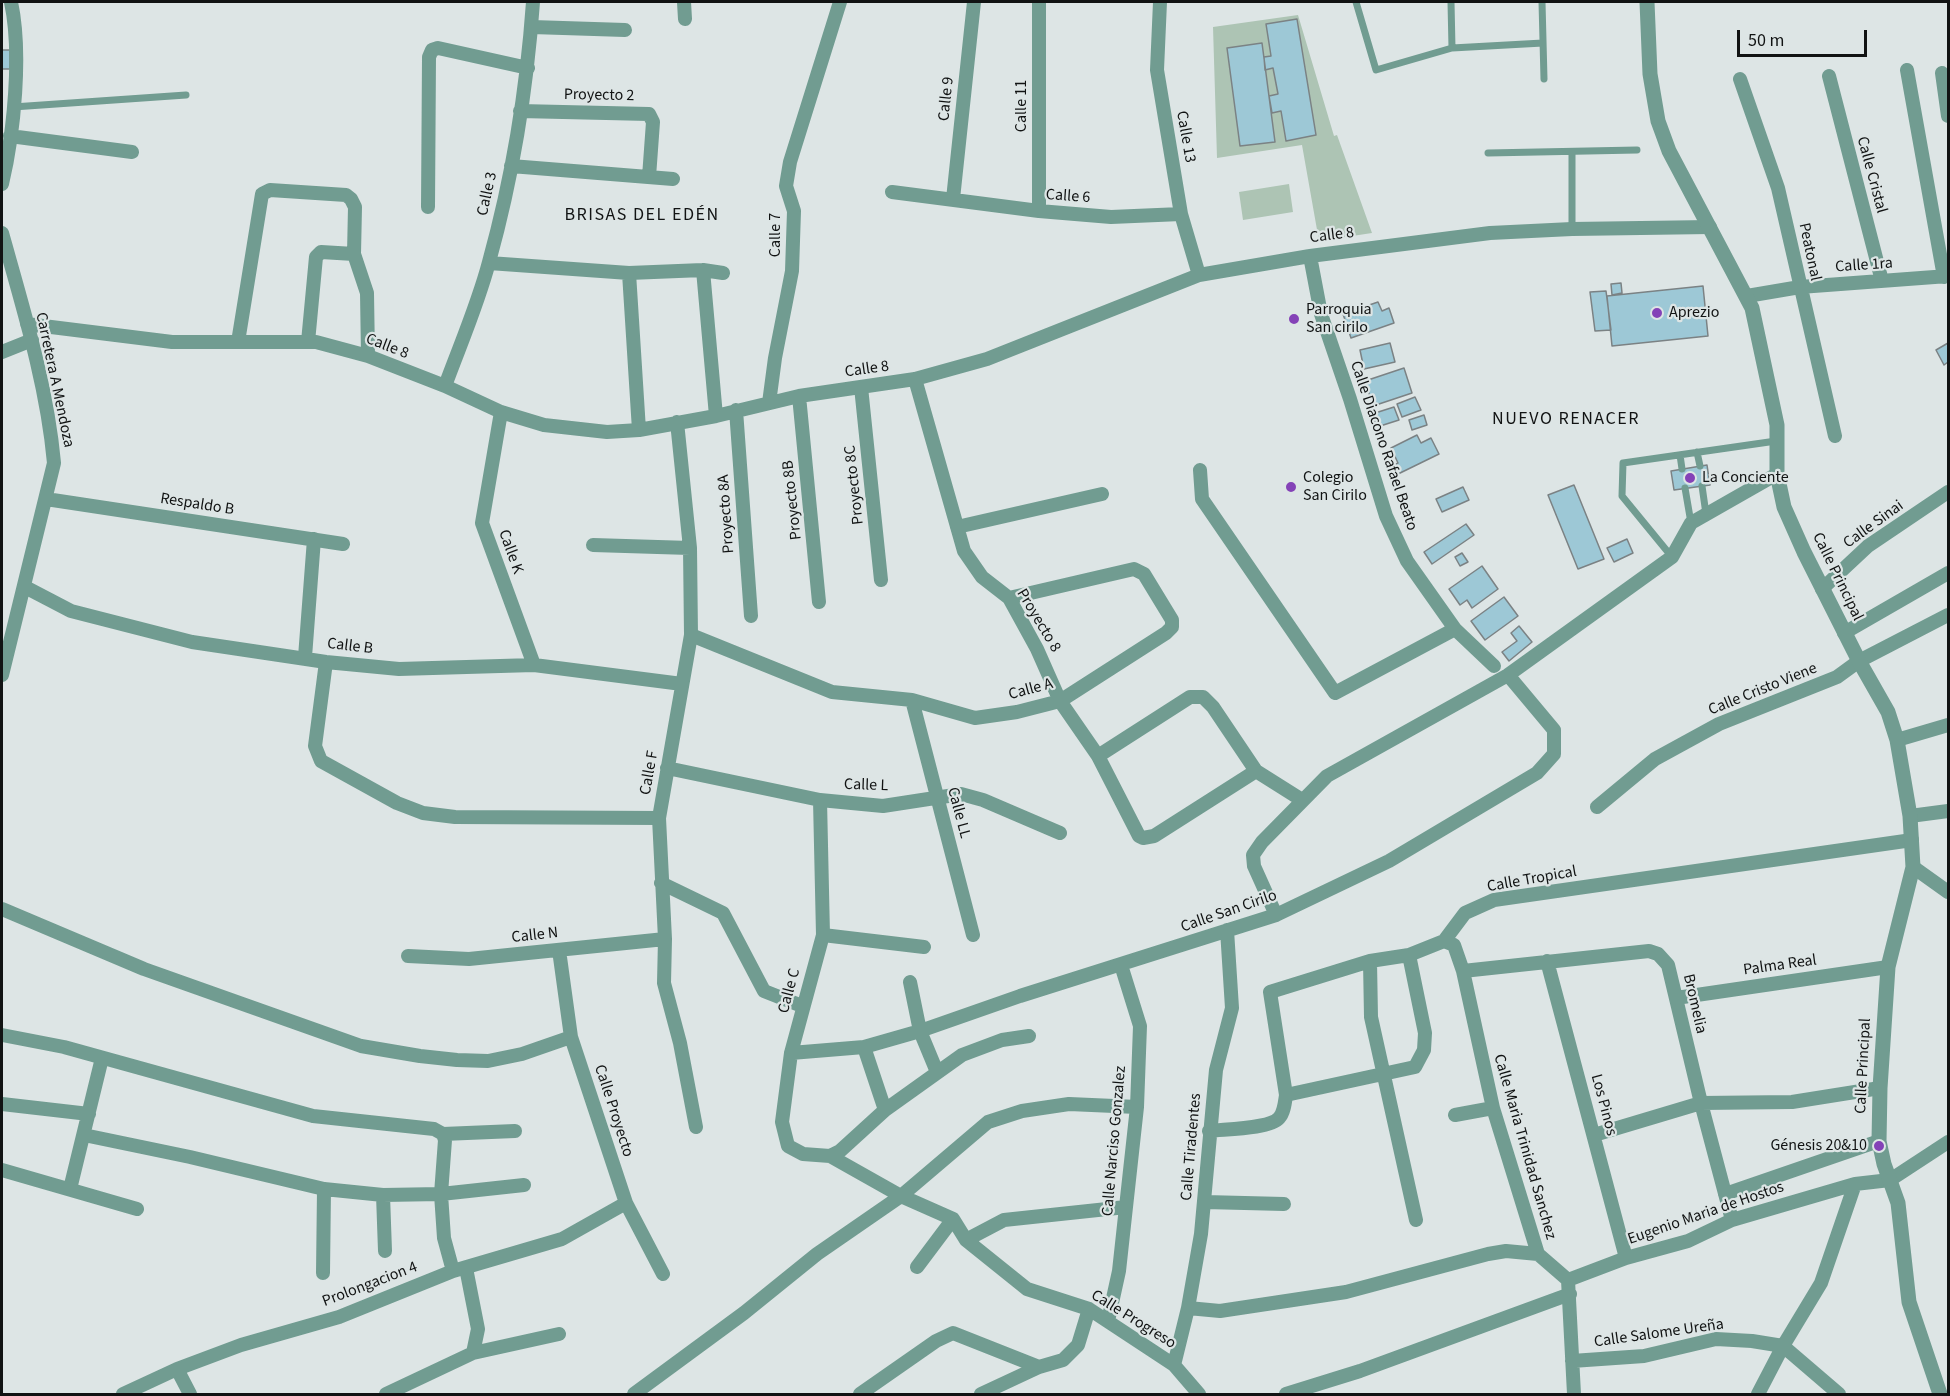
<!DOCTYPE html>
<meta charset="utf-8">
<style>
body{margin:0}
#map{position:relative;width:1950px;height:1396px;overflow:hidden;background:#dde5e5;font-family:"Source Sans 3",sans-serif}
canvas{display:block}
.frame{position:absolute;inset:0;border:3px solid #111313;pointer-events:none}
.scale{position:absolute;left:1737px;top:30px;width:130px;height:27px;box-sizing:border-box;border:3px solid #111313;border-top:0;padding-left:8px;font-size:18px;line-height:21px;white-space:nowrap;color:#111313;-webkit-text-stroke:4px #dde5e5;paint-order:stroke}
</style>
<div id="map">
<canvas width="1950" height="1396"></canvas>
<div class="frame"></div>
<div class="scale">50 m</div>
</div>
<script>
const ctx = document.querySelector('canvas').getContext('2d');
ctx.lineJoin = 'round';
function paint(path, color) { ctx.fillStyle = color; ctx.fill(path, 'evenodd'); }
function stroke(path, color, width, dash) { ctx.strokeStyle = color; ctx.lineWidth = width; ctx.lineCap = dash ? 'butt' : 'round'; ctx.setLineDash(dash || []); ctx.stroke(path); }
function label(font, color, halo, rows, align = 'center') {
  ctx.font = font + ' "Source Sans 3",sans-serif'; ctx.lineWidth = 4.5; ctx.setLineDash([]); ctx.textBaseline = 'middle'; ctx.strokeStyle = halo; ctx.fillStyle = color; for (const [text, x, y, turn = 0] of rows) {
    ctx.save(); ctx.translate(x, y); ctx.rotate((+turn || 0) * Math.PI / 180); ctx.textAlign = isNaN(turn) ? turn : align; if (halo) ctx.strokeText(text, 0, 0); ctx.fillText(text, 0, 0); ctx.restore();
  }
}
const green = new Path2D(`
 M1298,15L1334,136L1337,135L1372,233L1319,241L1302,145L1217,158L1213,27Z
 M1289,184L1293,212L1243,220L1239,192Z`);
const building = new Path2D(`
 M1297,19L1316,135L1286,141L1281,111L1272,113L1269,96L1278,94L1273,68L1265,70L1264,57L1271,56L1266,24Z
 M1262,43L1275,142L1240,146L1227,48Z
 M2,50H10V69H2Z
 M1621,283L1622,293L1612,295L1611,284Z
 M1703,286L1708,336L1612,346L1607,296Z
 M1606,291L1611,330L1595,331L1590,292Z
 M1378,302L1382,311L1389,308L1394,323L1351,338L1343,314Z
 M1390,343L1395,362L1364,369L1360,350Z
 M1948,343V362L1944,365L1936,350Z
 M1404,368L1412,393L1373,406L1365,381Z
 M1415,397L1421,410L1402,417L1397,404Z
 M1394,407L1399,420L1377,427L1372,414Z
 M1424,415L1427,425L1412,430L1409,420Z
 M1417,435L1421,443L1431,438L1439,454L1396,475L1392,466L1398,463L1391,448Z
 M1707,465L1710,485L1674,490L1671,471Z
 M1574,485L1604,559L1578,569L1548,495Z
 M1463,487L1469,500L1442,512L1436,499Z
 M1466,524L1474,535L1432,564L1424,552Z
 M1627,539L1633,553L1614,562L1607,548Z
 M1462,553L1468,562L1460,566L1455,557Z
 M1482,566L1498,589L1472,608L1467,600L1460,605L1449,589Z
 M1504,597L1518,616L1485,640L1471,621Z
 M1519,626L1532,642L1509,661L1502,652L1517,641L1511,633Z`);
const service = new Path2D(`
 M1356,2L1376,70L1452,48L1543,43
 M1451,2L1452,48
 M1542,2L1544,79
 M13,107L186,95
 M1572,152V229
 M1488,153L1637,150
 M1697,452L1700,466
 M1680,455L1682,469
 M1702,486L1706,514
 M1685,488L1691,523
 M1672,557L1622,496L1623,463L1776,441`);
const minor = new Path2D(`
 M684,2L685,19
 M1039,2V211
 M1160,2L1157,70L1181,214L1199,275
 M532,27L625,30
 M1907,70L1944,277
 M1942,73L1948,116
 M1829,76L1882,281
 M1740,79L1778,188L1835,436
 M520,111L649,114L653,122L649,177
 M10,136L132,152
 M511,166L673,179
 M2,184C14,133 22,53 11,2
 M892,192L1039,211L1111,217L1181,214
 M953,199L974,2
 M428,207L429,57L432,50L438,48L528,68
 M2,233C23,308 47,385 54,463L2,675
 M489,263L629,273L703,270L723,273
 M703,270L716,416
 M629,273L639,430
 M1747,296L1800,287L1948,276
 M27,324L172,342H316L368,356L445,386L501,412L544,425L607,432L639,430L716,416L799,396L915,379L987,359L1199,275L1310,256L1490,233L1572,229L1710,227
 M238,342L262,194L270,190L346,195L351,199L355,207L354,254L367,293L368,356
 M308,342L316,257L321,252L354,254
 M2,352L32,340
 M915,379L964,551L982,577L1009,598L1037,649L1060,701L1098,756L1139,836L1143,838L1154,836L1256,771
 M445,386C460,345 478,304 489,262C512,179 527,87 533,2
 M861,387L881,580
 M799,396L819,602
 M769,403L775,358L792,271L794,211L786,186L790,162L840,2
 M736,410L751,616
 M501,412L482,523L534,665
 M677,422L690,548L691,635L659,818L665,939L664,983L680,1043L696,1127
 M1200,470L1202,499L1335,693L1455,629L1407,561L1386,516L1350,399L1321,314L1310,256
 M46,499L343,544
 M957,527L1102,494
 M593,545L690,548
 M25,587L71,611L192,642L326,662L399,669L534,665L682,684
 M1822,589L1868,546L1948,492
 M1455,629L1494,666
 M1844,633L1948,573
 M691,635L832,692L912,700L975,718L1017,712L1060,701L1166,633L1172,627V620L1144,574L1134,569L1009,598
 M305,657L314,539
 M326,662L315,746L321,761L397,803L423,813L455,817L659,818
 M912,700L973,935
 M1897,740L1948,725
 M1098,756L1190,697H1203L1213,707L1256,771L1302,800
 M667,768L820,800L883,806L961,794L983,800L1060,833
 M820,800L823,935L791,1053L782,1122L788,1146L803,1154L830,1156L901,1196L953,1219L966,1240L1027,1289L1089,1309L1174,1365L1199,1394
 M1597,807L1655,759L1719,724L1837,677L1859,661L1948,615
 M1910,816L1948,811
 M1913,867L1948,892
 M661,883L723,913L764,991L802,1006
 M2,909L144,969L361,1046L420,1056L457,1060L488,1061L522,1054L571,1037
 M1276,915L1254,866L1253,855L1262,842L1327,776L1508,675L1672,557L1691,523L1777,474
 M823,935L924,947
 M1444,941L1454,945L1463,971L1493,1108L1538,1254L1568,1280L1574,1394
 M559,950L571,1037L626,1203L663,1274
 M408,956L469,959L665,939
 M1370,961L1371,1017L1416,1220
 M1547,961L1626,1258
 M1463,971L1649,951L1658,954L1668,965L1701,1103L1732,1220
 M910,982L920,1031L937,1072
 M1676,998L1888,967
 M2,1035L64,1047L313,1116L434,1129L443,1134L515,1131
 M864,1047L885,1110
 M791,1053L864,1047L920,1031L1020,996L1276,915L1389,861L1537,773L1554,754V730L1508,675
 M1286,1095L1415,1067L1424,1050L1425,1033L1409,955
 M2,1104L89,1114
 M1455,1115L1493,1108
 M1209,1131C1224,1129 1270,1129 1279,1118C1284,1113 1285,1102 1286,1095L1270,992L1370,961L1409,955L1444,941L1465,913L1494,900L1912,840
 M443,1134L445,1140L441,1194L444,1238L453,1271
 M84,1135L190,1157L324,1189L383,1195L441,1194L524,1185
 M1594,1135L1701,1103L1792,1102L1880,1088
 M830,1156L840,1151L885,1110L962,1055L1002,1040L1029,1036
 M2,1170L137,1209
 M70,1189L102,1058
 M1725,1194L1879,1141
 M383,1195L385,1251
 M1205,1202L1284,1204
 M966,1240L1004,1220L1126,1207
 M917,1267L953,1219
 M466,1268L478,1329L473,1353
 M323,1273L324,1189
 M1568,1280L1626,1258L1688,1241L1732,1220L1855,1184L1890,1180L1948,1142
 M1188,1308L1220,1311L1346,1292L1488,1254L1506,1251L1538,1254
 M1108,1321L1119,1271L1126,1207L1137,1107L1140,1026L1121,965
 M1572,1361L1644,1356L1716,1339L1752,1341L1783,1346L1839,1394
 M1174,1365L1188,1308L1201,1234L1216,1070L1232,1008L1227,930
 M177,1369L190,1394
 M123,1394L177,1369L241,1345L339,1317L453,1271L562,1239L626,1203
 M386,1394L473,1353L559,1334
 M634,1394L744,1313L817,1254L901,1196L988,1122L1022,1111L1069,1104L1137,1107
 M860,1394L936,1341L953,1333L1039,1367
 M981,1394L1039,1367L1063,1360L1078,1345L1089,1309
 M1286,1394L1360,1371L1570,1294
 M1758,1394L1783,1346L1821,1283L1855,1184`);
const tertiary = new Path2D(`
 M1647,2L1650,74L1658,121L1669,151L1752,308L1777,425V474L1784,507L1804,552L1859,661L1888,712L1897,740L1910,816L1913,867L1888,967L1880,1088L1879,1141L1884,1164L1898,1203L1909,1302L1940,1394`);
const markers = [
 [1657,313,6,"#8442b7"],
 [1294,319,6,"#8442b7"],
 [1690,478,6,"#8442b7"],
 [1291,487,6,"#8442b7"],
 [1879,1146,6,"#8442b7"]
];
const streetNames = [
 ["Proyecto 2",599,96,1],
 ["Calle 9",947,99,-84],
 ["Calle 11",1022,106,-90],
 ["Calle 13",1185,137,80],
 ["Calle Cristal",1871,175,75],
 ["Calle 3",488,194,-77],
 ["Calle 6",1068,197,4],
 ["Calle 7",776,235,-90],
 ["Calle 8",1332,236,-7],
 ["Peatonal",1809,252,78],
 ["Calle 1ra",1864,266,-4],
 ["Calle 8",387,347,21],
 ["Calle 8",867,370,-8],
 ["Carretera A Mendoza",54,380,78],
 ["Calle Diacono Rafael Beato",1383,446,71],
 ["Proyecto 8C",855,485,-96],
 ["Proyecto 8B",793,500,-96],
 ["Respaldo B",197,505,9],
 ["Proyecto 8A",727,514,-94],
 ["Calle Sinai",1874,525,-36],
 ["Calle K",510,552,70],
 ["Calle Principal",1837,577,64],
 ["Proyecto 8",1038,621,59],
 ["Calle B",350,647,7],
 ["Calle A",1031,690,-15],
 ["Calle Cristo Viene",1763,690,-22],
 ["Calle F",650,773,-80],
 ["Calle L",866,786,2],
 ["Calle LL",958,813,75],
 ["Calle Tropical",1532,880,-10],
 ["Calle San Cirilo",1229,912,-19],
 ["Calle N",535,936,-6],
 ["Palma Real",1780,966,-8],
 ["Calle C",790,991,-75],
 ["Bromelia",1694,1004,77],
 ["Calle Principal",1864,1066,-87],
 ["Los Pinos",1603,1105,75],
 ["Calle Proyecto",613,1111,72],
 ["Calle Narciso Gonzalez",1115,1141,-85],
 ["Calle Tiradentes",1192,1147,-85],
 ["Calle Maria Trinidad Sanchez",1524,1147,74],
 ["Eugenio Maria de Hostos",1706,1214,-19],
 ["Prolongacion 4",370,1285,-21],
 ["Calle Progreso",1133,1320,32],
 ["Calle Salome Ureña",1659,1334,-8]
];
const poiNames = [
 ["Parroquia",1306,310],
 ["San cirilo",1306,328],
 ["Aprezio",1669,313],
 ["Colegio",1303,478],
 ["San Cirilo",1303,496],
 ["La Conciente",1702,478],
 ["Génesis 20&10",1867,1146,"right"]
];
const neighbourhoodNames = [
 ["BRISAS DEL EDÉN",642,216],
 ["NUEVO RENACER",1566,420]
];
paint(green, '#adc4b4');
paint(building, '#9dc8d6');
stroke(building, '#7b8284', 1.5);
stroke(service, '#719c91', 7);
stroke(minor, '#719c91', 14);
stroke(tertiary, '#719c91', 15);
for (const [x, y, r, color] of markers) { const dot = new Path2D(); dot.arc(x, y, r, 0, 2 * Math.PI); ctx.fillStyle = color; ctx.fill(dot); stroke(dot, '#dde5e5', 2); }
label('16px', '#111313', '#dde5e5', streetNames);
label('16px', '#111313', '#dde5e5', poiNames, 'left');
ctx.letterSpacing = '1.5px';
label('18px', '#111313', '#dde5e5', neighbourhoodNames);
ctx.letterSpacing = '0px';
</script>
